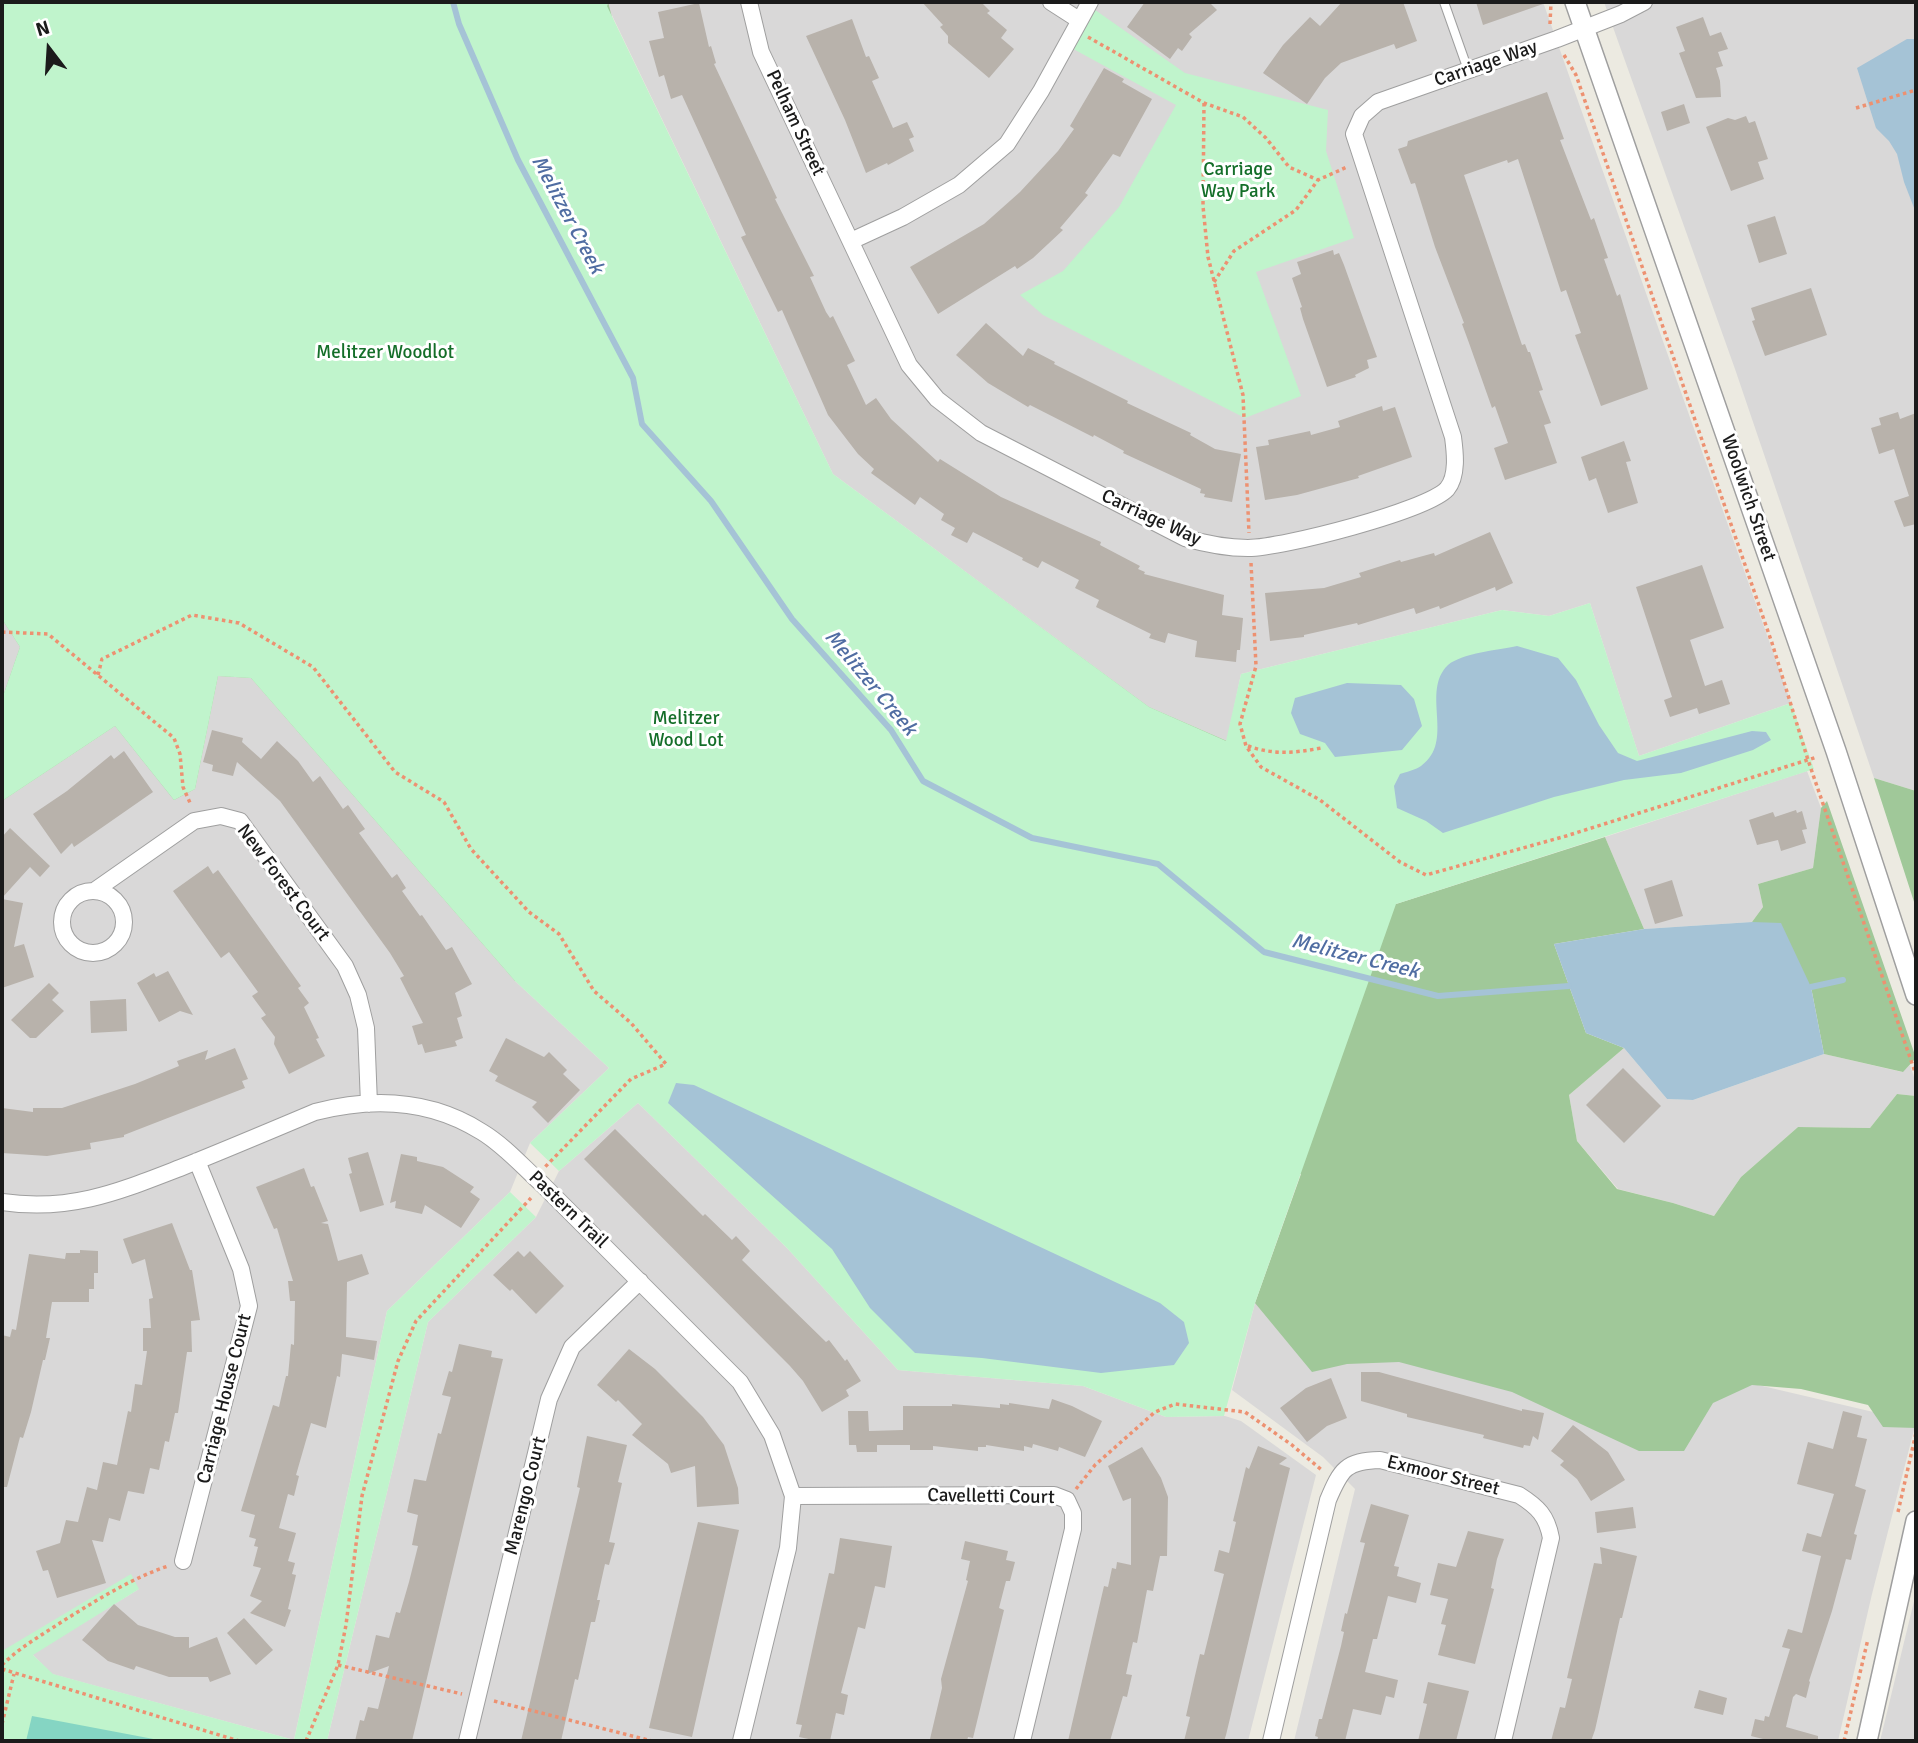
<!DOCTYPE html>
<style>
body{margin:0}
#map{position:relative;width:1918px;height:1743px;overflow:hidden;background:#eceae1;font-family:Signika,sans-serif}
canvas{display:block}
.frame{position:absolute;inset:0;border:4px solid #1b1b1b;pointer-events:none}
.north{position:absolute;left:14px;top:14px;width:70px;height:70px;-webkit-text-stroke:5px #fff;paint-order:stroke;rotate:343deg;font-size:19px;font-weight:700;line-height:28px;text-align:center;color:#1b1b1b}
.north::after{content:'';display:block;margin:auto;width:24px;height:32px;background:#1b1b1b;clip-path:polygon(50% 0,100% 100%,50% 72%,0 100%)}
</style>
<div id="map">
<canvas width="1918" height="1743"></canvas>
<div class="frame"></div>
<div class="north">N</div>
</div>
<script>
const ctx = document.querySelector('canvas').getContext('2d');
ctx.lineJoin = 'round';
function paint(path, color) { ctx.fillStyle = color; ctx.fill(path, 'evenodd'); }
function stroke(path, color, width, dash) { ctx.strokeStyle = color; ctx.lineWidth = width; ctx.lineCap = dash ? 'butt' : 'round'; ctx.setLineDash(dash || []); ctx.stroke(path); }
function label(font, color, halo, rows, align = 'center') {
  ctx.font = font + ' Signika,sans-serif'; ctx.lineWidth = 6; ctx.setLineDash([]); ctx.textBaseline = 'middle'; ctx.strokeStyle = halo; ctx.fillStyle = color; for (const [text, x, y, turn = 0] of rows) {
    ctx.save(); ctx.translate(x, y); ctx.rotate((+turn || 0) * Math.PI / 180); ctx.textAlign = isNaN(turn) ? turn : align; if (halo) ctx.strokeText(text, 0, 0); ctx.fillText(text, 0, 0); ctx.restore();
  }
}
const residential = new Path2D(`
 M608,2H1543L1791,703L1639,756L1590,603L1549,616L1502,610L1241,674L1227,741L1149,707L833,474L607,5Z
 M1604,2H1916V791L1874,778L1735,369Z
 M2,619L20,647L2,699Z
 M218,676L251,678L515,981L609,1068L530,1143L510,1192L387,1311L294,1740L52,1674L32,1654L139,1589L2,1651V801L115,726L174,799L195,789Z
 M1807,771L1821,808L1813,868L1758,884L1763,907L1752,922L1644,929L1605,837Z
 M1624,1048L1667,1099L1693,1100L1824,1054L1902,1072L1910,1065L1916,1083V1096L1897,1094L1870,1128L1798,1127L1741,1177L1714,1216L1673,1203L1618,1189L1577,1141L1569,1095Z
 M638,1103L787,1248L898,1370L1083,1386L1166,1417L1225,1416L1241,1421L1316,1475L1248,1741H327L428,1322L536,1217L559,1171Z
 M1255,1303L1694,1412L1707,1373L1916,1422L1872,1594L1838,1741H1294L1355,1489L1323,1457L1232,1390Z
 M1916,1593V1741H1880Z`);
const forest = new Path2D(`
 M2,2L568,172L608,2L709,384L1149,707L1227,741L1396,904L1605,837L1644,929L1554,944L1586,1033L1624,1048L1569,1095L1577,1141L1617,1189L1673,1203L1714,1216L1741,1177L1798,1127L1870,1128L1897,1094L1916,1096V1428L1883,1427L1868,1405L1801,1389L1752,1385L1713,1403L1684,1451H1639L1512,1392L1399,1362L1347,1364L1312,1372L1255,1303L1301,1174L515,981L251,678L218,676L195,789L174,800L115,726L2,801V699L20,647L2,619Z
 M1874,778L1916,791V908Z
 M1827,801L1916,1058L1903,1072L1824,1054L1811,987L1752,922L1763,907L1758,884L1813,868L1821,808Z`);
const park = new Path2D(`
 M2,2H608L607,6L833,474L1149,707L1226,741L1241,674L1502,610L1549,616L1590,603L1639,756L1791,703L1814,769L1396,904L1255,1303L1224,1416L1166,1417L1083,1386L898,1370L787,1248L638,1103L559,1171L530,1143L609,1068L515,981L251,678L218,676L195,789L174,800L115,726L2,801V699L20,647L2,619Z
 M1088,5L1185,73L1328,110L1326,151L1354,238L1256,272L1301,396L1245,418L1043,315L1020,295L1063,271L1119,207L1176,105L1066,45Z
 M510,1192L536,1217L428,1322L327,1741H2V1651L131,1574L139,1589L33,1655L53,1674L294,1740L387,1311Z`);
const pitch = new Path2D(`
 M32,1716L164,1741H26Z`);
const water = new Path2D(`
 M1907,39H1916V213L1904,182L1897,154L1889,141L1876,128L1857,68Z
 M1517,646L1558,658L1576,680L1599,725L1618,753L1637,761L1752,731L1766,732L1771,740L1753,750L1681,773L1624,780L1554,797L1443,833L1426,821L1397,808L1394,786L1400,774C1406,772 1415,770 1421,766C1456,741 1420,692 1448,665C1462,653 1499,650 1517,646Z
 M1347,683L1401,685L1414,699L1422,726L1402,750L1335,757L1325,743L1300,734L1291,713L1295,698Z
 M1752,922L1781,923L1811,987L1824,1054L1693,1100L1667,1099L1624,1048L1586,1033L1554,944L1644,929Z
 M676,1083L694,1085L1160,1303L1184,1322L1189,1343L1174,1365L1101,1373L982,1358L915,1353L870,1308L832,1249L668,1103Z`);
const stream = new Path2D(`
 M453,2L459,24L518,160L633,378L642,424L711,501L792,619L891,730L923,781L1032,838L1158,864L1264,952L1438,996L1569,986
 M1811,987L1843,980`);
const building = new Path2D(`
 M922,2H981L990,11L987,13L1007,30L1001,38L1014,49L989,78L948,43V36L940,27L943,25Z
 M1145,2H1209L1217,10L1189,34L1192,37L1182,51L1178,48L1170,59L1127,27Z
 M1342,2H1403L1417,41L1396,49L1394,44L1341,63L1325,78L1307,104L1263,73L1283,45L1310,17L1320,26Z
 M1476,2H1542L1543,4L1483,25Z
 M699,3L709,47L711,46L716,63L714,64L777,198L775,199L814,276L810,277L826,312L830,318L833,316L855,361L847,365L866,405L876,398L891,419L938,462L940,459L1001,497L1101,542L1100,545L1140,566L1138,569L1145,572L1144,574L1224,595L1222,615L1243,618L1240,650H1237L1236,662L1195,657L1197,641L1168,633L1165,643L1149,638L1151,634L1096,607L1099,600L1075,588L1079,580L1042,561L1038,568L1022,560L1023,558L973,532L967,543L951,535L955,528L941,520L944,514L920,497L915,505L871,473L874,469L858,454L828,415L782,310L778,312L741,237L746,235L682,95L671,99L664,75L659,77L649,41L664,38L658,12Z
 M1703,17L1710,36L1721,32L1728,49L1718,52L1723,66L1716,68L1720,81L1721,97L1696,98L1679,53L1685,51L1676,27Z
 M852,19L866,57L869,56L879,78L872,81L893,128L907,122L914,137L909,139L914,151L888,165L887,163L866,173L845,120L806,36Z
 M1104,68L1124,79L1122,82L1152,99L1120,157L1113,154L1085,193L1088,195L1060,228L1063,230L1033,258L1017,269L1015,266L938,314L910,267L984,224L1020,192L1058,151L1074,129L1070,126Z
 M1547,92L1564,139L1560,140L1591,220L1594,218L1608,258L1604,259L1617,296L1620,294L1648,389L1601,406L1575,335L1581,333L1566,290L1561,292L1518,159L1508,163L1507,160L1464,175L1522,345L1525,344L1528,352H1530L1543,390L1539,391L1551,423L1544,425L1557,463L1505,480L1494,448L1508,443L1495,406L1492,408L1469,343L1462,324L1464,323L1435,247L1415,183L1411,184L1398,149L1407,146L1408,141Z
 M1684,104L1690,123L1667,131L1661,112Z
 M1746,116L1749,123L1755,121L1768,159L1758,162L1764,179L1731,191L1706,127L1728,118L1735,120Z
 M1775,216L1787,254L1759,263L1747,225Z
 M1333,250L1334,255L1339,253L1344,265L1377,357L1367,360L1369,368L1355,375L1356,377L1327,387L1303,319L1300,308L1302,307L1292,278L1301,274L1297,262Z
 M1811,288L1827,335L1765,356L1752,321L1755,320L1751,308Z
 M986,323L1023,356L1028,348L1055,362L1054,364L1128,401L1127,403L1191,433L1190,435L1215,449L1241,454L1232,502L1204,497L1205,494L1200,493L1201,489L1123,453L1124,451L1094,435L1093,437L1030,405L1028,407L988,383L956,355Z
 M1382,406L1383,411L1395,407L1412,457L1358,476L1359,478L1297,495L1265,500L1256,447L1269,445L1268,440L1310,431L1311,435L1340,427L1338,421Z
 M1898,412L1900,419L1916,413V524L1904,527L1894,501L1909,496L1894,449L1879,454L1871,428L1881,425L1879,418Z
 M1624,441L1631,461L1626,462L1638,503L1608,513L1596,478L1589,481L1581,457Z
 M1490,532L1513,583L1496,591L1495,587L1440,609L1439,606L1416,614L1414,608L1358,625L1357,623L1304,635V637L1270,641L1265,593L1324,588L1361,577L1359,573L1400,560L1401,562L1434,553L1435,556Z
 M1702,565L1724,628L1690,640L1705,686L1722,680L1730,704L1699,714L1697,708L1670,717L1664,700L1672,697L1636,587Z
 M212,730L243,738L242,742L261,759L277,741L298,761L313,782L320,776L343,809L348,805L365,829L359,833L392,878L397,874L406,888L402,891L420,916L422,915L446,950L452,947L472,984L455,993L462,1016L457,1018L463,1038L455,1041L457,1046L425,1053L422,1044L418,1045L412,1026L423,1023L400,978L404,976L390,953L280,801L237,762L233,776L212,771L213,765L203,762Z
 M124,751L153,792L74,847L72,843L61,854L33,814L67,791L111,755L114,759Z
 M1796,810L1797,813L1802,811L1807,829L1802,830L1806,843L1781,851L1778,840L1757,845L1749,820L1773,812L1775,817Z
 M10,828L50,866L40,877L30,867L2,898V837Z
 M208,866L213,874L218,870L301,986L298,988L309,1003L304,1007L319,1038L316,1039L325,1056L289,1074L274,1044L275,1037L261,1018L266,1015L252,996L258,992L229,952L221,958L173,891Z
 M1672,880L1683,916L1655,924L1644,889Z
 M2,899L23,903L14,947L24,944L34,977L2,988Z
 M168,971L193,1015L180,1011L159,1022L137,983L154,973L156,977Z
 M49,983L59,993L52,1000L64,1011L36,1038H30L11,1020Z
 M126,999L127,1031L91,1033L90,1001Z
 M506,1038L544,1057L549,1052L567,1070L563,1074L580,1090L548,1123L532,1107L537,1102L495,1081L498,1076L489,1071Z
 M235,1048L248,1079L242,1081L245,1088L124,1135V1137L90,1143L91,1149L47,1156L2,1153V1108L33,1112V1108H62L135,1084L179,1066L177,1061L208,1050L205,1060Z
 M1623,1068L1661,1106L1624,1143L1586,1105Z
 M615,1129L703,1216L705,1214L732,1240L736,1236L750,1251L742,1260L826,1342L829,1340L845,1361L847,1359L861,1381L846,1390L849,1396L822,1412L803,1381L790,1366L584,1159Z
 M368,1152L384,1205L360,1212L349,1174L352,1173L348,1158Z
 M401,1154L417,1157V1161L443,1167L474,1187L470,1192L480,1199L461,1228L425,1205L422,1214L395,1208L396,1201L390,1203Z
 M304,1168L311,1187L314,1186L328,1221L321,1223L328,1224L338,1261L362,1254L369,1274L347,1282L346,1337L377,1341L374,1360L342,1354L340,1377L337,1376L326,1428L311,1423L296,1475L299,1476L294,1496L288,1494L279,1528L296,1533L288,1561L295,1563L292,1574L296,1575L288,1609L291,1610L285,1627L250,1613L262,1601L250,1596L261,1568L253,1566L258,1547L254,1546L256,1539L249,1537L255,1515L241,1511L273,1405L279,1407L286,1376H288L291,1344L294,1345L295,1301H290L288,1281H293L277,1228L274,1229L256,1187Z
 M172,1223L190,1270H192L200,1320L191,1321L192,1352H187L178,1413H175L169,1442L165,1441L159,1470L150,1468L144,1494L128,1491L120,1521L109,1518L103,1542L92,1540L106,1583L57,1598L48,1570L43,1571L36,1551L60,1543L66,1520L78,1522L87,1487L97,1490L103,1462L117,1465L128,1411L131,1412L135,1384L142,1385L147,1351H143V1328H151L149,1299L153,1298L145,1259L132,1264L123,1239Z
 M80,1250L98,1251V1273H94V1289H89V1302H52L46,1338H50L45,1360H43L31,1412L23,1438L20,1437L7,1487H2V1335L10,1337L12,1329L16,1330L29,1254L65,1259L66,1253H80Z
 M518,1251L524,1257L530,1251L564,1286L536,1314L512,1289L510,1291L493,1275Z
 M459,1344L492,1351L491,1357L503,1359L412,1741H355L360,1720L364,1721L368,1707L378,1709L389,1666L367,1674L376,1635L389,1638L396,1612L400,1613L409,1582L418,1546L412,1545L418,1515L407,1512L414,1479L426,1481L438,1433L441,1434L451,1397L442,1395L449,1371L452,1372Z
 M629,1349L655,1369L703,1417L724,1445L738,1488L739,1504L697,1507L695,1466L671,1473L668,1464L632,1435L642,1424L618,1400L616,1402L597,1385Z
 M1361,1372H1379L1522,1411V1409L1544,1413L1538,1440L1533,1436L1530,1446L1524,1445L1523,1448L1483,1438L1484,1435L1407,1417V1414L1361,1401Z
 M1331,1378L1347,1418L1327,1426L1307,1442L1280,1408L1306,1388Z
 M1052,1399L1072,1406L1102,1421L1085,1457L1059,1447L1058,1451L1033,1444L1032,1448L1024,1446V1451L986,1445V1447H978V1451L933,1446V1450H910V1445H877V1452H857L856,1445H849L848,1411H868L869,1431L903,1430V1406H952V1404L1000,1408V1404L1009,1405V1403L1049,1409Z
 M1843,1411L1862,1416L1857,1437L1867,1439L1855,1486L1866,1490L1854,1534L1857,1535L1851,1560L1846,1559L1832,1611L1809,1681L1810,1682L1806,1698L1796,1694L1793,1697L1786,1727L1818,1736V1741H1771L1751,1736L1755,1719L1764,1721L1765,1716L1769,1717L1790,1649L1782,1647L1788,1629L1802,1633L1821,1556L1802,1551L1807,1533L1821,1537L1834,1494L1797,1484L1808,1442L1833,1449Z
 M1573,1425L1608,1452L1625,1480L1591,1501L1577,1479L1560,1465L1564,1461L1551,1451Z
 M587,1436L627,1445L618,1482L622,1483L609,1542L615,1543L609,1565L605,1564L597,1600H600L595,1622H591L578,1680L575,1679L561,1741H521L580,1488L577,1487Z
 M1258,1446L1287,1458L1279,1464L1290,1468L1226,1735L1224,1741H1184L1190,1717L1186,1716L1194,1680L1200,1654L1204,1655L1224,1574L1214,1571L1219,1550L1229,1553L1236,1522L1233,1521L1246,1467L1249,1469Z
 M1142,1447L1161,1478L1168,1497L1167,1556H1160L1153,1591L1147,1590L1137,1643L1133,1642L1126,1674L1132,1675L1127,1697L1123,1696L1110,1741H1068L1104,1586L1108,1587L1112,1568L1116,1569L1117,1562L1131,1565V1498L1123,1501L1108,1466Z
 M1371,1504L1409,1515L1394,1566L1399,1567L1397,1576L1421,1583L1416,1603L1388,1596L1377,1639H1373L1365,1672L1398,1680L1394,1698L1386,1696L1381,1715L1353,1709L1345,1741H1317L1318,1737L1315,1736L1319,1719H1322L1341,1646L1344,1632L1341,1631L1345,1613L1347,1614L1365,1543L1360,1542Z
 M1633,1507L1636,1528L1597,1533L1595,1512Z
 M698,1522L739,1530L692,1737L649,1728Z
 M1468,1531L1504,1539L1497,1559L1491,1588L1494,1589L1475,1664L1438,1655L1446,1625L1441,1624L1448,1599L1430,1595L1438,1563L1456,1567Z
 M840,1538L892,1546L885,1588L875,1586L865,1629L858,1627L841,1693L848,1695L844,1715L836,1713L830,1741H818L799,1737L802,1725L796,1724L829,1573L834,1574Z
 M965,1541L1008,1551L1006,1560L1015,1562L1010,1581H1006L999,1608L1004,1610L973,1738L968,1737L967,1741H941L930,1739L942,1688L941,1679L968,1581L966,1580L970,1561L961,1559Z
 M1600,1547L1637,1556L1622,1618H1620L1595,1730L1591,1741H1551L1560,1707L1565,1708L1572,1679L1567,1678L1594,1563L1602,1564Z
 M114,1604L138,1625L175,1637H189V1648L217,1637L231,1674L210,1682L208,1677H169L136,1666L134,1670L108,1661L82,1640Z
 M244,1618L273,1650L256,1665L227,1633Z
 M1428,1682L1469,1691L1456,1741H1418L1427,1704L1423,1703Z
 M1699,1690L1727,1698L1723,1715L1694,1708Z`);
const path = new Path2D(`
 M1550,24L1551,2
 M1088,37L1204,103L1243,117L1266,138L1289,167L1318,180
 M1564,55L1576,75L1772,643L1808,760L1916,1075
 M1204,103L1203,206L1208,257L1243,395L1249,533
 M1856,108L1916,90
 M1214,282L1234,251L1296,210L1318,180L1347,167
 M1251,563L1256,666L1240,724L1246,746L1261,767L1320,800L1400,862L1426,875L1566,836L1817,757
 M2,632L48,634L174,738L180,754L183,787L191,805
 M98,675L102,659L192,615L239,623L313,667L395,772L444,802L471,849L529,912L559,934L594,991L631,1023L666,1064L631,1079L545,1167
 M1248,746C1273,755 1295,753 1321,748
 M1076,1489L1095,1465L1155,1412L1175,1404L1245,1412L1292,1445L1323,1471
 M1898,1512L1916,1433
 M2,1665C20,1647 42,1635 63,1621C97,1600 130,1579 168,1566
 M338,1665L462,1694
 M2,1669L239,1741
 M494,1701L652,1741
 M2,1724L14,1674
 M306,1741L338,1665L346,1625L362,1496L398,1361L416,1321L531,1198
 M1844,1741L1868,1639`);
const service = new Path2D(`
 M1444,2L1468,70`);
const minor = new Path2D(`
 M749,2L761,52L909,365L937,399L981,433L1185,538C1206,544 1226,548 1248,548C1282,548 1426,511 1447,489C1458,476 1455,452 1453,437L1354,134L1362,116L1378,102L1557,39L1621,14L1644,2
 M1051,2L1079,20
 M851,241L903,217L959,185L1007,144L1041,91L1090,2
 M94,891L194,821L221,816L240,821L345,966L358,995L366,1028L369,1104
 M62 922a31 31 0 1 1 62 0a31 31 0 1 1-62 0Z
 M2,1202C70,1212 118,1192 180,1168C225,1150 270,1131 315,1112C373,1097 430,1099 482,1132C505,1146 523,1167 543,1185L740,1382L772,1435L793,1496L788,1548L741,1741
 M793,1496L1054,1495L1067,1500L1073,1513V1529L1022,1741
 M183,1561L249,1306L241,1269L197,1161
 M467,1741L549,1399L572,1347L640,1281
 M1271,1741L1328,1500C1341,1469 1346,1461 1380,1460L1519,1495C1538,1507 1547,1516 1551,1538L1503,1741`);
const tertiary = new Path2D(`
 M1575,2L1836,751L1916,995
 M1867,1741L1916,1521`);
const streetNames = [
 ["Carriage Way",1486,64,-19],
 ["Pelham Street",795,123,65],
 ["Woolwich Street",1748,498,71],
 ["Carriage Way",1151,518,25],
 ["New Forest Court",283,883,53],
 ["Pastern Trail",568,1210,44],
 ["Carriage House Court",225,1399,-76],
 ["Exmoor Street",1443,1476,14],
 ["Marengo Court",526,1496,-76],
 ["Cavelletti Court",991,1497,1]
];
const parkNames = [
 ["Carriage",1238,170],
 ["Way Park",1238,192],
 ["Melitzer Woodlot",385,353],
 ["Melitzer",686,719],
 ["Wood Lot",686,741]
];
const waterNames = [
 ["Melitzer Creek",567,215,62],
 ["Melitzer Creek",870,683,50],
 ["Melitzer Creek",1355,957,14]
];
paint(residential, '#d9d8d8');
paint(forest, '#a0c899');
paint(park, '#c0f4cc');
paint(pitch, '#85d5c3');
paint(water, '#a5c3d6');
stroke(stream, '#a5c3d6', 6);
paint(building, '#b8b2ab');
stroke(service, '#9f9f9f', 10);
stroke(minor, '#9f9f9f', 18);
stroke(tertiary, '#9f9f9f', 22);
stroke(path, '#ed9171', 3.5, [3.5, 3.5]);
stroke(service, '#fff', 8);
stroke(minor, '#fff', 16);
stroke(tertiary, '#fff', 19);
label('19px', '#1b1b1b', '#fff', streetNames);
label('19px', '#146e29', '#fff', parkNames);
label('italic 21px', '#506da2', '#fff', waterNames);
</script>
